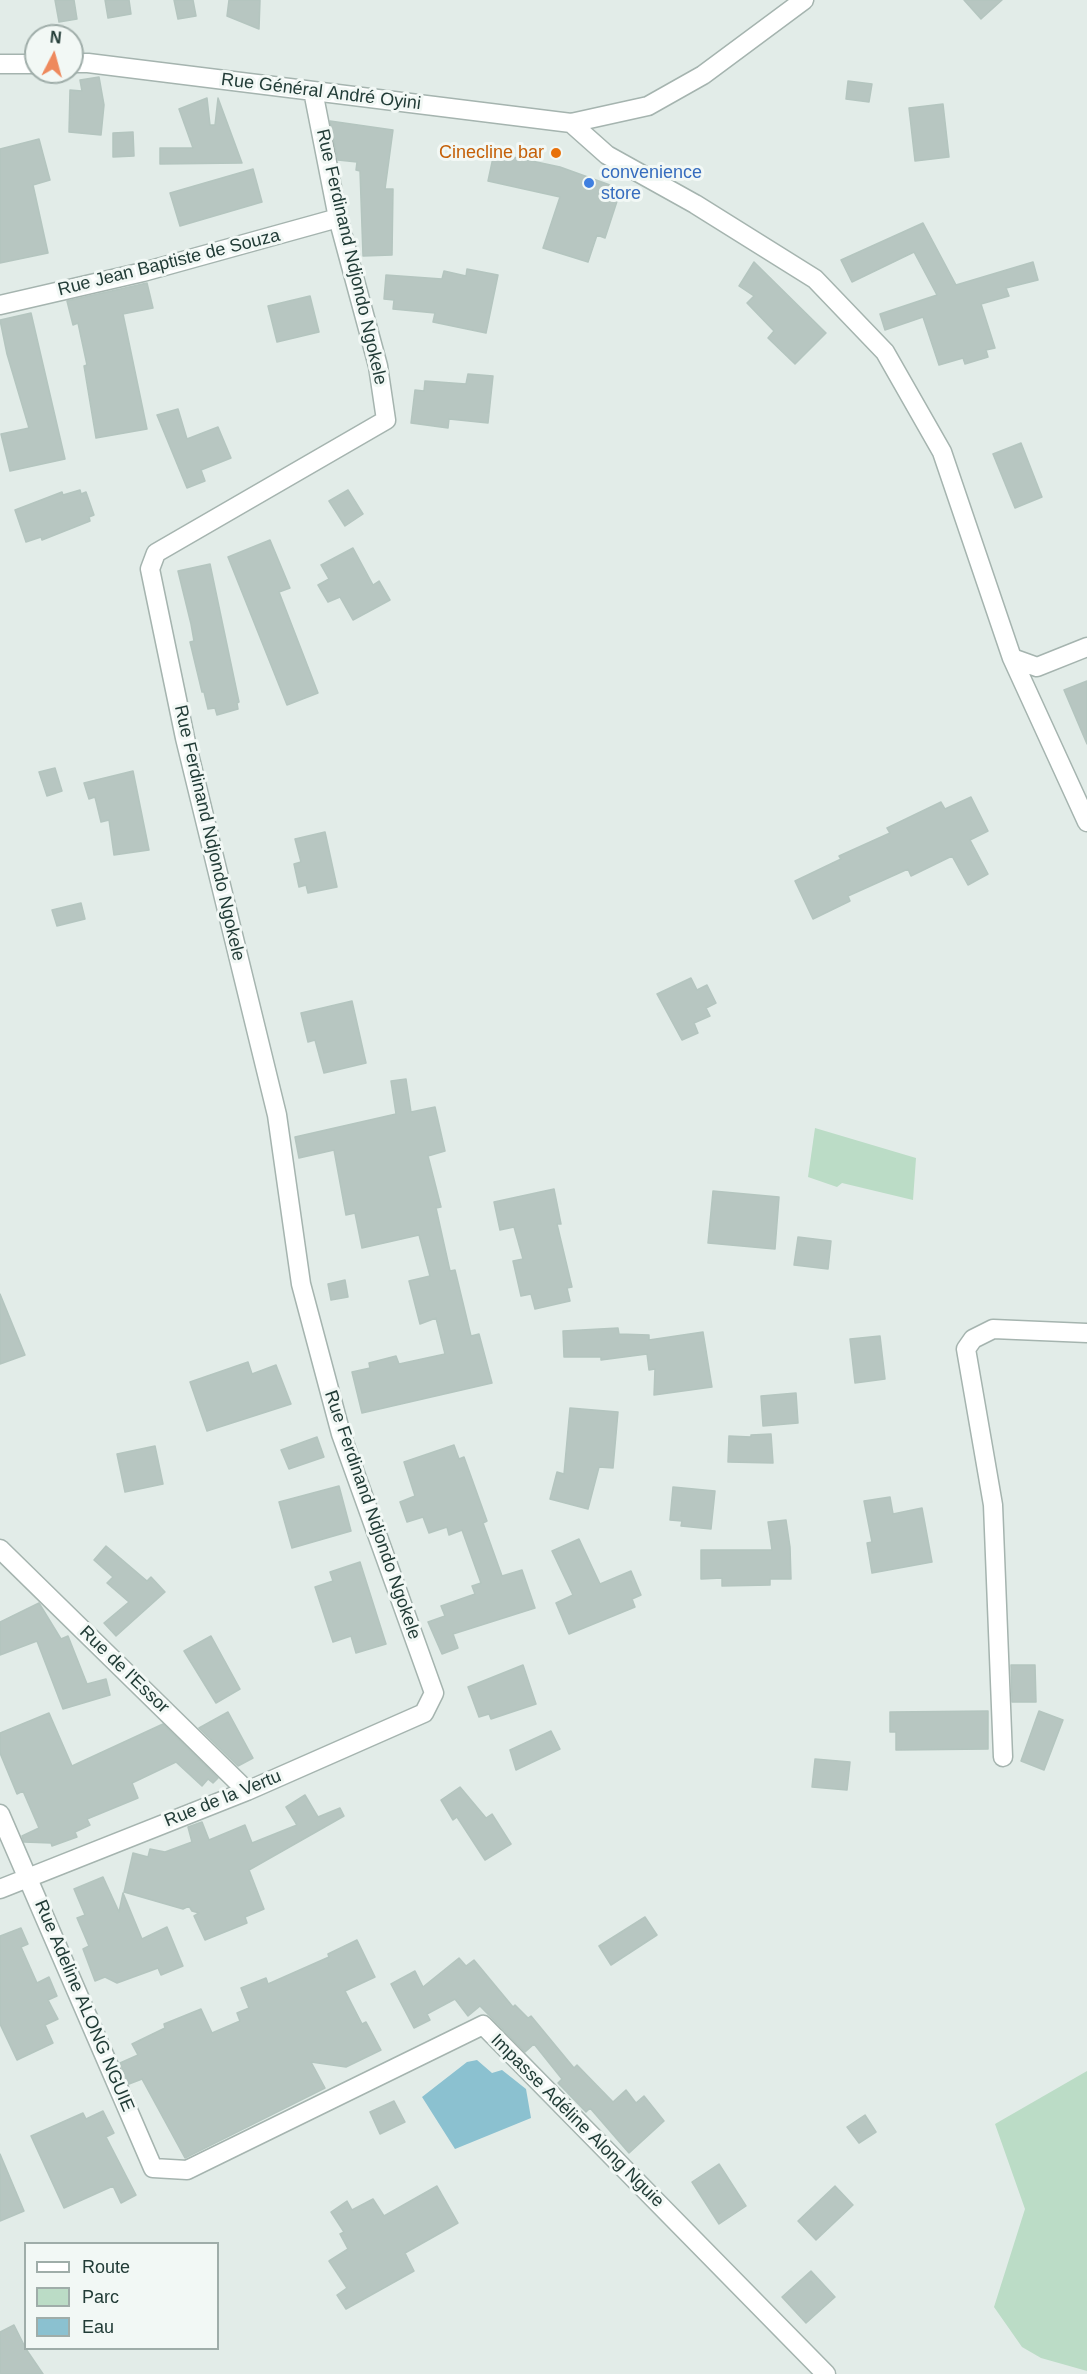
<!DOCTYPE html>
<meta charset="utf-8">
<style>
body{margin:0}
#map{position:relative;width:1087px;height:2374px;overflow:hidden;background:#e2ece8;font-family:Helvetica,sans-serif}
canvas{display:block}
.legend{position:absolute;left:24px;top:2242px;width:195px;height:108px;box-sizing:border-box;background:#f2f8f5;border:2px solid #9fada9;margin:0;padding:8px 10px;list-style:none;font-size:18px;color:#223c37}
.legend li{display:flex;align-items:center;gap:12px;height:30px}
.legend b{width:30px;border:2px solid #9fada9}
.north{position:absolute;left:24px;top:24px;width:60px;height:60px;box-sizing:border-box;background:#f2f8f5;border:2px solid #9fada9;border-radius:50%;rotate:6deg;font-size:16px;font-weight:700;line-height:24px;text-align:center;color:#223c37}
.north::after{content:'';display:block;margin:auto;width:21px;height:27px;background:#ee895d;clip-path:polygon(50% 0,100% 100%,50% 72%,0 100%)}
</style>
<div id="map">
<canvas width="1087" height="2374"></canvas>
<ul class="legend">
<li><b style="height:8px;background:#fff"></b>Route</li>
<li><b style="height:16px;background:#bbdcc6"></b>Parc</li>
<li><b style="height:16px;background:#8bc1d0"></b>Eau</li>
</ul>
<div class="north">N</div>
</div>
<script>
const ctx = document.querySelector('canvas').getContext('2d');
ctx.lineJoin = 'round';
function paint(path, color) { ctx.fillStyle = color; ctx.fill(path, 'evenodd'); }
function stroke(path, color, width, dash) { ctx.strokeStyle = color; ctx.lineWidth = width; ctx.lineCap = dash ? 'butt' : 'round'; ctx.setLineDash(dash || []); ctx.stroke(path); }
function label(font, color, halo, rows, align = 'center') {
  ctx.font = font + ' Helvetica,sans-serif'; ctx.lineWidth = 6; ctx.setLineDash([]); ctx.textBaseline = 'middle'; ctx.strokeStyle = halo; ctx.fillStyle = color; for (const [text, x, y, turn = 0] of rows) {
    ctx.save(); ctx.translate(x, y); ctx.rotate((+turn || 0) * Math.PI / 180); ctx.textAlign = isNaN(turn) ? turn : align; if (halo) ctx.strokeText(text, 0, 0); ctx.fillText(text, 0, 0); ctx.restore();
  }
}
const green = new Path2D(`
 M815,1128L916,1158L913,1200L842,1183L837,1187L808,1177Z
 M1087,2071V2371L1041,2358L1022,2347L994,2307L1025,2209L995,2124Z`);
const water = new Path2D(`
 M477,2060L492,2073L502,2070L526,2089L531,2118L455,2149L422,2097L467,2062Z`);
const building = new Path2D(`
 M55,0H74L77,19L59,22Z
 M105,0H129L131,14L108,18Z
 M174,0H193L196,16L178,19Z
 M229,0H260L259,29L227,16Z
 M964,0H1002L981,19Z
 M99,77L104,105L101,135L69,132L70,90L82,91L80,80Z
 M848,81L872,84L869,102L846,99Z
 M207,98L210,125H215L218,98L242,163L160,164V148H193L179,109Z
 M943,104L949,157L915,161L909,108Z
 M330,121L393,130L385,189H393L392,255L363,256L360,171L356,170L357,162L338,160Z
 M133,132L134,156L113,157V133Z
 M39,139L50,180L33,185L48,253L0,263V149Z
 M494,153L560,167L621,189L605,238L597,235L588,262L543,248L560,197L488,181Z
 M253,169L262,202L180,226L170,193Z
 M923,223L956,285L1033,262L1038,280L1006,288L1009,296L981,304L995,348L986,350L988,357L965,364L963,358L939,365L923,317L885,330L880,314L937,295L914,252L852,282L841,260Z
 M754,262L826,333L795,364L768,338L774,331L747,303L754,296L739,286Z
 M467,269L498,275L486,333L433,322L435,313L393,309L394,300L384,299L386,275L442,279L444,271L466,276Z
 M147,283L153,308L123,314L147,429L96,438L84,366L87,365L78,323L73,325L67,301Z
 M310,296L319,332L277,342L268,306Z
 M31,313L65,459L10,471L1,434L29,428L7,354L0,320Z
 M468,374L493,376L488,423L449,419L448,428L411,423L415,390L424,391L425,381L466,384Z
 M178,409L187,439L218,427L231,458L201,470L205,481L187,488L157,415Z
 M1021,443L1042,497L1015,508L993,454Z
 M80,490L81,494L86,492L94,515L89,517L90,521L42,540L41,537L26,542L15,510L62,492L63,495Z
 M348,490L363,514L345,526L329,501Z
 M270,540L290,588L279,592L318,693L287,705L228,557Z
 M353,548L373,585L379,581L390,600L353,620L340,597L328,602L318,585L329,579L321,565Z
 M210,564L239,702L237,703L238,709L217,715L215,708L208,709L204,692H202L190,642L194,641L191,624L178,571Z
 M1087,681V744L1064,690Z
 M55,768L62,791L47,796L39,772Z
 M133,771L149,850L114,855L109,820L101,822L95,797L89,799L84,783Z
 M971,797L988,831L970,840L988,874L968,885L952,856L911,876L908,869L848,896L850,901L813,919L795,881L841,859L839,856L890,833L887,828L941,802L945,809Z
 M325,832L337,887L308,893L306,885L299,887L294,864L301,862L295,839Z
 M81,903L85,919L57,926L52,910Z
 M691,978L697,990L707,985L716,1003L706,1008L710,1016L694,1023L698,1033L682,1040L657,994Z
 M352,1001L366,1063L324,1073L315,1040L308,1042L301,1013Z
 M406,1079L411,1112L435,1107L445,1151L428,1156L441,1207L436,1208L450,1271L455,1270L470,1332L471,1336L479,1334L492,1383L362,1413L352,1372L370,1368L369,1363L396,1356L399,1364L445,1354L436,1318L420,1324L409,1281L430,1276L419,1235L362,1248L355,1213L346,1215L334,1150L299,1158L295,1137L396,1114L391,1081Z
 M554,1189L561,1224H557L572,1287L567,1288L570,1301L535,1309L531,1294L521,1296L513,1261L523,1259L514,1227L500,1230L494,1202Z
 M713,1191L779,1197L775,1249L708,1243Z
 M798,1237L831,1241L828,1269L794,1265Z
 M345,1280L348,1297L331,1300L328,1284Z
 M0,1294L25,1355L0,1364Z
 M618,1328L619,1334L649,1335V1340L703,1332L712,1387L654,1395L655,1369L649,1370L647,1354L601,1360V1357H564L563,1331Z
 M880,1336L885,1379L855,1383L850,1339Z
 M248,1362L252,1374L276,1365L291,1404L207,1431L190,1382Z
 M796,1393L798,1423L763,1426L761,1396Z
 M570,1408L618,1412L613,1468L599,1467L588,1509L550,1499L557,1472L564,1474Z
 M771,1434L773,1463L728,1462L729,1436L751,1437V1435Z
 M317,1437L324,1457L289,1469L281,1450Z
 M454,1445L459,1459L464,1457L487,1521L483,1523L502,1576L522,1570L535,1608L453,1634L458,1648L442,1654L428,1622L445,1616L441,1606L475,1594L472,1586L481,1583L462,1530L449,1535L447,1527L429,1533L423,1517L407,1522L400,1502L415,1496L404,1462Z
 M155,1446L163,1484L125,1492L117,1454Z
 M339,1486L351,1531L292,1548L279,1502Z
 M673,1487L715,1491L711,1529L681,1526L682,1521L670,1520Z
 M890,1497L893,1514L922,1508L932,1562L872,1573L867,1543L872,1542L864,1501Z
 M786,1520L790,1547L791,1579H770V1585L722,1586V1578L701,1579V1550H772L768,1522Z
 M579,1539L600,1584L631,1571L641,1595L632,1599L635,1607L569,1634L556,1603L573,1595L552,1551Z
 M106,1546L147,1581L151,1577L165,1592L116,1636L104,1623L129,1602L107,1583L113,1577L94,1560Z
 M360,1562L386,1644L356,1653L351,1636L333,1642L315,1587L333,1581L330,1572Z
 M39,1603L61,1639L68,1636L87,1684L106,1679L110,1695L63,1709L37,1641L0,1655V1622Z
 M211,1636L240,1689L216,1703L184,1651Z
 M523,1665L536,1704L491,1719L489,1714L479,1717L468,1687Z
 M1011,1665H1035L1036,1702H1012Z
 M988,1711V1749L896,1750V1732H890V1712Z
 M1039,1711L1063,1720L1044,1770L1021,1761Z
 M228,1712L253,1758L238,1766L199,1728Z
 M49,1713L72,1766L163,1724L218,1778L213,1783L208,1779L202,1786L176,1762L132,1783L138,1798L87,1819L90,1825L75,1832L77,1837L52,1846L51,1843L24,1842L22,1836L39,1828L23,1791L17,1794L0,1753V1733Z
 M551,1731L560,1749L516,1770L510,1750Z
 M815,1759L850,1762L847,1790L812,1787Z
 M460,1787L486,1818L492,1814L511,1844L485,1860L457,1817L453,1820L441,1800Z
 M305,1795L318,1817L340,1808L344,1816L249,1870L264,1909L245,1917L247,1923L205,1940L194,1916L199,1913L192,1911L189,1906L183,1909L124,1892L133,1853L148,1857L150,1849L165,1852L192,1842L188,1827L202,1822L209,1840L245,1825L252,1843L297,1825L286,1807Z
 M103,1877L119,1912L123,1893L142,1939L167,1927L183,1966L161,1975L158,1968L117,1983L105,1977L95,1981L83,1949L89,1946L77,1918L85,1915L74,1889Z
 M645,1917L657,1935L611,1965L599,1946Z
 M21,1928L28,1944L21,1947L37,1983L49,1977L57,1996L48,2000L58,2019L45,2025L53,2043L17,2060L0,2024V1936Z
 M357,1940L375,1977L345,1991L362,2024L366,2022L381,2050L346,2067L311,2062L325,2088L185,2158L142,2079L129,2084L120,2063L138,2055L132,2044L165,2028L164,2024L201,2009L212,2033L240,2021L237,2013L249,2008L241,1988L266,1978L268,1984L329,1957L328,1954Z
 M459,1958L466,1966L474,1960L513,2007L515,2005L528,2018L531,2016L574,2068L577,2065L613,2102L626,2090L636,2103L644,2096L664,2121L629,2153L590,2108L586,2112L558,2083L562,2079L534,2044L525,2052L480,2006L468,2016L455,1999L427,2014L430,2020L414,2028L391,1984L415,1971L423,1987Z
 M394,2101L405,2122L380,2134L370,2112Z
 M103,2111L114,2133L106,2137L136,2195L121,2203L113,2186L64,2208L31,2136L83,2113L86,2119Z
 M865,2115L876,2132L859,2143L847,2127Z
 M0,2154L24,2211L0,2221Z
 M719,2164L746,2206L719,2224L692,2182Z
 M437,2186L458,2223L405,2253L414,2271L346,2309L337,2295L347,2288L329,2261L348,2249L340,2234L344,2232L331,2212L347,2201L352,2210L373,2199L384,2216Z
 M835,2186L853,2205L816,2240L798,2221Z
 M811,2271L835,2297L806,2323L782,2297Z
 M14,2325L26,2349L43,2374H0V2332Z`);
const minor = new Path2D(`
 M72,63H88L571,123L648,106L703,75L804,0
 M0,64H36
 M571,123L607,155L695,204L815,279L885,352L942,452L1012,658L1087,822
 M0,305L143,272L338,218
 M1012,658L1037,667L1087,647
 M0,1549L247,1791
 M1003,1757L993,1505L966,1349L973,1339L993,1329L1087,1333
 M0,1814L153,2168L187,2170L483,2025L826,2374
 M0,1889L247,1791L424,1713L434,1693L341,1434L301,1284L277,1115L185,738L150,569L156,553L386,420L378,366L338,218L313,91`);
const markers = [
 [556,153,6,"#e8710a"],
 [589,183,6,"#3f7fe0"]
];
const streetNames = [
 ["Rue Général André Oyini",321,92,7],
 ["Rue Ferdinand Ndjondo Ngokele",351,257,77],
 ["Rue Jean Baptiste de Souza",169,263,-14],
 ["Rue Ferdinand Ndjondo Ngokele",209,833,77],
 ["Rue Ferdinand Ndjondo Ngokele",372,1515,71],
 ["Rue de l'Essor",124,1670,44],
 ["Rue de la Vertu",223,1799,-22],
 ["Rue Adeline ALONG NGUIE",84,2006,67],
 ["Impasse Adéline Along Nguie",577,2121,45]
];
const foodNames = [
 ["Cinecline bar",544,153]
];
const shopNames = [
 ["convenience",601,173],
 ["store",601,194]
];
paint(green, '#bbdcc6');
paint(water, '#8bc1d0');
paint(building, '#b7c6c1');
stroke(building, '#b4c5bf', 1.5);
stroke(minor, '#a5b4af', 21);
stroke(minor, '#fff', 18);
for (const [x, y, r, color] of markers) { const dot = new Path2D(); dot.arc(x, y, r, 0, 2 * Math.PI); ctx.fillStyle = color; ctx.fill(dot); stroke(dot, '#f2f8f5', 2); }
label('18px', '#223c37', '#f2f8f5', streetNames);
label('18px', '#c56008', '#f2f8f5', foodNames, 'right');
label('18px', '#366cbe', '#f2f8f5', shopNames, 'left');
</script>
